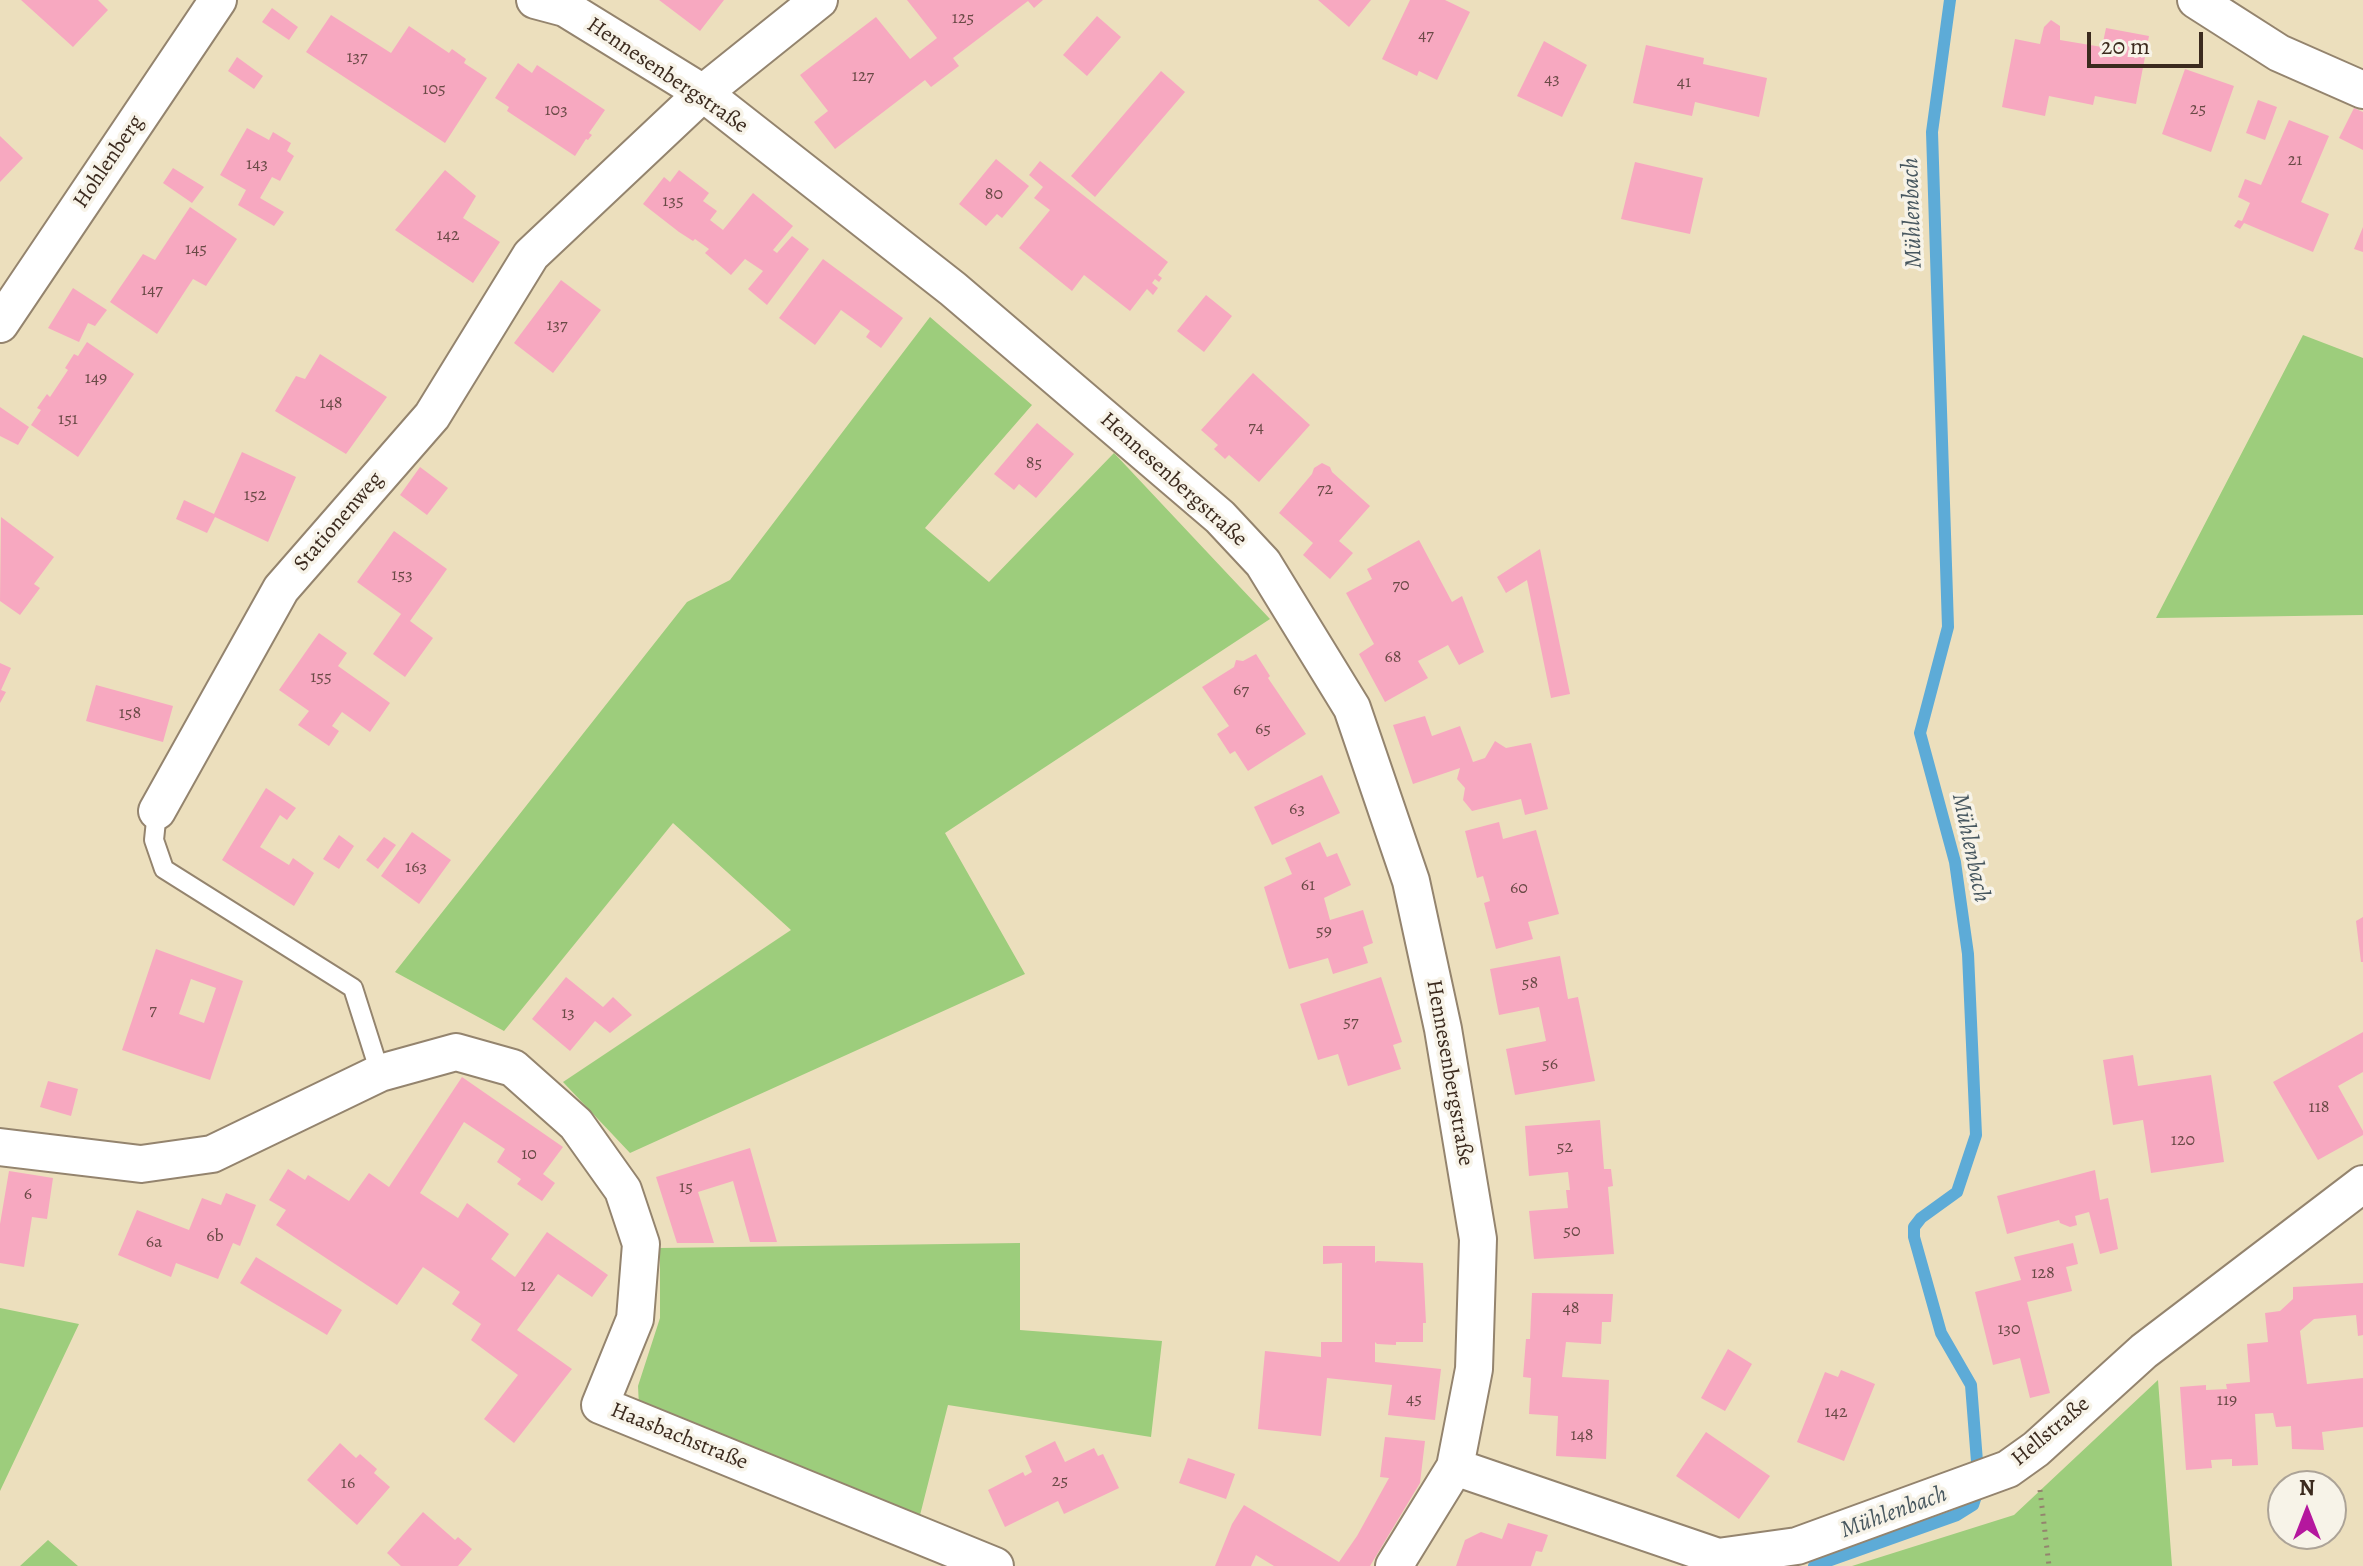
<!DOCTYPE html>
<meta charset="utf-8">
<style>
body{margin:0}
#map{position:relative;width:2363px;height:1566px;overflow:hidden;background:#ecdfbd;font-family:Alegreya,serif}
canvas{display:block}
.north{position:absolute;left:2267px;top:1470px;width:80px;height:80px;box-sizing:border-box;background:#f7f3e8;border:2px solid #aca397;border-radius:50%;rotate:0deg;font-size:22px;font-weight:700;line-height:32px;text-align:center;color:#3b2a1e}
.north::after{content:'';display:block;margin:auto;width:28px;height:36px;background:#b5179e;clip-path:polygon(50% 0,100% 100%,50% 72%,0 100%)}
.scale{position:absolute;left:2087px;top:32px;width:116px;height:36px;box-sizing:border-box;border:4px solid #3b2a1e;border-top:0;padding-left:10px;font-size:24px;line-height:28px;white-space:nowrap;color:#3b2a1e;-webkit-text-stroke:6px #f7f3e8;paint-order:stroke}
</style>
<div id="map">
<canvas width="2363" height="1566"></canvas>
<div class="north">N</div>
<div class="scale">20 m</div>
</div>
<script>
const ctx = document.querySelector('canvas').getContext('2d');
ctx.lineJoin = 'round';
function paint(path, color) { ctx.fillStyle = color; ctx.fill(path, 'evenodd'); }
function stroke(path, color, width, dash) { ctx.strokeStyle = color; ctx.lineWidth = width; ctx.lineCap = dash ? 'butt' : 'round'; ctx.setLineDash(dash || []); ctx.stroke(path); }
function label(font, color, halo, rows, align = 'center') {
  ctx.font = font + ' Alegreya,serif'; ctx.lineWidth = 7; ctx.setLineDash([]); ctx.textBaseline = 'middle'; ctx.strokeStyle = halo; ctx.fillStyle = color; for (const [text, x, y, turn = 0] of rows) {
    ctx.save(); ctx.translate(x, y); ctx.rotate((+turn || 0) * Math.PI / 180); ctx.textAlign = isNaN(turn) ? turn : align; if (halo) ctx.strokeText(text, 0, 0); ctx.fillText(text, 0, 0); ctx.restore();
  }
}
const green = new Path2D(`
 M930,317L1032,405L925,528L989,582L1114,453L1270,619L945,833L1025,974L630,1153L563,1082L791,930L673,823L504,1031L395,972L687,602L730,580Z
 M2303,335L2363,358V615L2156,618Z
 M1020,1243V1330L1162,1341L1151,1437L948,1405L918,1523L639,1406L638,1386L660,1318V1248Z
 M0,1308L79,1324L0,1491Z
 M2158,1380L2172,1566H1852L2014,1515Z
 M48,1540L78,1566H20Z`);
const stream = new Path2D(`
 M1814,1566L1957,1515L1973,1505L1979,1487L1971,1385L1941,1333L1914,1237V1227L1921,1218L1957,1192L1976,1135L1968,954L1955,862L1920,733L1948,627L1932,132L1950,0`);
const building = new Path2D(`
 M21,0H98L108,10L73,47Z
 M659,0H724L700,31Z
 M907,0H1043L1034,8L1028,1L953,58L959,66L931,87L925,80L835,149L814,122L828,111L800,75L876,17L910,59L937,38Z
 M1318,0H1371L1349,27Z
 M1410,0H1445L1470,12L1437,80L1419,71L1417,76L1382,59Z
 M272,8L298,27L289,40L262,22Z
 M331,15L391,53L409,26L449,53L452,49L466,59L464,63L487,78L445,143L306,52Z
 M1097,16L1121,37L1087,76L1063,55Z
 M2051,20L2060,26V40L2102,47L2106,28L2149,36L2136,104L2095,96L2093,105L2049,96L2045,116L2002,107L2015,39L2040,44L2044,27Z
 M1544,41L1587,65L1562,117L1517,96Z
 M1646,45L1704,58L1703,64L1767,78L1759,117L1695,102L1692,116L1633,103Z
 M237,57L263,76L254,89L228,71Z
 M518,63L532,73L537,65L605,110L589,133L592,135L588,140L586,139L575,156L507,111L509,107L495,98Z
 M2185,69L2234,86L2211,152L2162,134Z
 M1161,71L1185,92L1095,197L1071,176Z
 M2258,100L2277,107L2265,140L2246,133Z
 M2354,108L2363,112V150L2339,138Z
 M2289,120L2329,136L2301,202L2329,214L2313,252L2244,223L2240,229L2234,226L2238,220L2242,221L2250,203L2238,197L2245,179L2261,185Z
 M247,128L269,140L273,132L291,143L287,151L294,156L280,181L272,177L260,198L284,212L274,226L238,205L246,190L220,175Z
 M0,136L23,158L0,182Z
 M996,159L1029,186L1002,218L997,214L986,226L959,204Z
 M1040,161L1168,262L1158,275L1162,278L1159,282L1155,279L1152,283L1158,288L1153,295L1147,289L1130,311L1084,275L1072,291L1019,248L1050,210L1034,198L1043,187L1029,175Z
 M1635,162L1703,178L1690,234L1621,219Z
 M173,168L204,187L192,203L163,183Z
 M445,170L476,196L463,218L500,242L473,283L395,230Z
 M679,170L709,193L703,201L717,211L710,220L723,230L753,193L793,226L773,250L777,253L792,236L809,249L767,305L748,289L763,271L745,259L731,275L705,253L709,249L695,239L693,241L679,232L643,204L664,177L670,182Z
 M190,207L237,239L206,286L193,279L157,334L110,302L143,254L155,260Z
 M2363,227V252L2354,249Z
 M823,259L903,318L881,348L866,337L870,331L841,310L815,345L779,318Z
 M561,280L601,310L553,373L514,343Z
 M73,288L107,310L95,326L88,323L79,342L48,328Z
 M1206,295L1232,316L1204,352L1177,331Z
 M87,342L134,374L78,457L31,425L41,410L37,408L47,394L50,397L68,370L65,368L74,354L78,356Z
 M320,354L387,397L346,454L275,411L296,376L305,379Z
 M1253,373L1310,425L1259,482L1229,455L1225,459L1214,449L1218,445L1201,430Z
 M0,407L29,427L18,445L0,436Z
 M1037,423L1074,454L1036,498L1019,484L1014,490L994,474Z
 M242,452L296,477L268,542L215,517L207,533L176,519L184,500L214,514Z
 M1322,463L1330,467L1332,472L1370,506L1339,541L1353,553L1330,579L1303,555L1313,543L1279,513L1312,474L1314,468Z
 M420,467L448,488L427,515L400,495Z
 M1,517L54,557L34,584L40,588L20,615L0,601Z
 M394,531L447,569L410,621L433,638L405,677L373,654L401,614L357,582Z
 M1419,540L1452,602L1462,596L1484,652L1459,665L1448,645L1418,661L1428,678L1385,702L1359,654L1374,644L1346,593L1372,579L1367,569Z
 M1540,549L1570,694L1551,698L1527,580L1506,593L1497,577Z
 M319,633L347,653L338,666L390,703L370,732L342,712L332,726L339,731L329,746L298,725L309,711L279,690Z
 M1256,654L1270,676L1268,678L1306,734L1248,771L1235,751L1230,754L1217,734L1229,726L1202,687L1234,667L1236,660L1243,661Z
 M0,663L11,668L1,690L6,692L0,703Z
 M96,685L173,706L163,742L86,721Z
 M1425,716L1432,736L1460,726L1473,762L1485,758L1495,741L1506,748L1531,743L1548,809L1525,815L1521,799L1472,811L1463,800L1465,788L1457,779L1460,768L1413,784L1393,725Z
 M1322,775L1340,813L1272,845L1254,807Z
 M266,788L296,808L287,820L280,815L260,847L289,865L293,858L314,873L294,906L222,860Z
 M1499,822L1503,839L1536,830L1559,914L1528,922L1533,939L1496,949L1484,903L1490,901L1483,876L1477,878L1465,831Z
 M412,832L451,860L419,904L381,876Z
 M339,835L354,846L339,869L323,859Z
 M384,837L396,845L378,869L366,860Z
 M1320,842L1327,857L1337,853L1351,885L1324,898L1330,920L1363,910L1373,943L1363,947L1368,963L1333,974L1328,958L1289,969L1264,887L1292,874L1285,858Z
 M2363,917V962H2361L2356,921Z
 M156,949L243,981L210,1080L122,1050ZM191,979L216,988L204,1023L179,1014Z
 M1560,956L1568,999L1578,997L1595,1081L1515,1095L1506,1049L1546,1041L1539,1007L1499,1015L1490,969Z
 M566,977L603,1007L613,997L632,1015L610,1033L595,1021L570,1051L532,1019Z
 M1381,977L1402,1042L1393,1045L1401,1069L1348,1086L1338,1054L1318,1060L1300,1004Z
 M2363,1032V1072L2338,1086L2363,1131V1135L2318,1160L2273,1082Z
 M2133,1055L2138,1086L2211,1075L2224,1162L2151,1173L2143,1120L2113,1125L2103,1060Z
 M462,1077L563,1147L543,1174L555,1183L542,1201L517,1184L521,1179L497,1162L505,1149L464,1122L420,1193L458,1218L467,1203L509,1234L491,1259L515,1277L547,1232L608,1275L592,1297L558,1274L517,1330L572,1369L514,1443L484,1419L518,1375L471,1340L481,1324L452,1304L460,1292L423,1267L397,1305L276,1225L286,1210L269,1200L288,1169L305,1180L308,1175L349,1201L369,1173L389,1187Z
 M48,1081L78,1089L71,1116L40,1107Z
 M1600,1120L1604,1169H1611L1613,1186L1608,1187L1614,1254L1534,1259L1529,1211L1568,1208L1566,1190H1570L1568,1172L1529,1176L1525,1126Z
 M750,1148L777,1242H750L733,1181L698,1192L714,1243H677L656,1177Z
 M2095,1170L2100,1200L2108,1198L2118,1249L2100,1254L2089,1212L2075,1216L2077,1225L2070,1227L2060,1223L2059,1220L2007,1234L1997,1196Z
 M9,1171L53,1178L47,1219L32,1217L24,1267L0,1263V1224Z
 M226,1193L256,1205L240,1246L233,1243L218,1279L176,1263L171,1277L118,1255L137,1210L189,1230L202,1198L221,1205Z
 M2073,1243L2078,1264L2066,1267L2072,1291L2027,1302L2050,1393L2030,1398L2020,1358L1993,1365L1975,1292L2021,1280L2014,1257Z
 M1323,1246H1375V1263L1377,1261L1423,1263L1426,1323H1423V1342H1396V1345L1377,1344L1375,1342V1362L1441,1369L1435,1420L1388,1415L1392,1385L1327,1378L1321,1436L1258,1429L1265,1351L1321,1357V1342H1342V1263L1323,1264Z
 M256,1257L342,1310L327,1335L240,1283Z
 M2363,1283V1335L2358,1336L2356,1315L2314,1319L2300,1331L2307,1384L2363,1378V1427L2322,1432L2324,1450L2292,1449L2291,1426L2276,1427L2273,1413L2255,1414L2258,1465L2232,1466V1459L2211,1460L2212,1468L2186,1470L2180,1387L2206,1385V1390L2227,1389L2226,1384L2250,1382L2247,1344L2268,1342L2265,1313L2280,1311L2293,1299V1287Z
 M1532,1293L1613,1294L1611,1322H1602L1601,1344L1566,1342L1562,1377L1609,1380L1606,1459L1556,1456L1558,1416L1529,1414L1531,1378L1523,1377L1526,1339H1530Z
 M1728,1349L1752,1364L1725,1411L1701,1398Z
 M1841,1370L1875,1384L1844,1461L1797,1442L1825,1372L1838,1377Z
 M1706,1432L1770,1476L1739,1519L1676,1476Z
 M1385,1437L1425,1441L1420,1483L1370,1566H1274L1256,1555L1251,1566H1215L1232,1524L1244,1505L1339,1562L1357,1536L1389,1478L1380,1477Z
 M1055,1441L1065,1462L1094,1448L1098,1456L1103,1454L1119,1488L1064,1514L1058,1501L1005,1527L988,1490L1023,1472L1025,1476L1032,1472L1025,1456Z
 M340,1443L356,1458L360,1454L377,1469L374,1473L390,1487L357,1525L307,1480Z
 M1188,1458L1235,1474L1226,1499L1179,1483Z
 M423,1512L455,1540L458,1537L472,1549L458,1566H401L387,1553Z
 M1508,1523L1548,1535L1542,1552L1536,1551L1531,1566H1456L1465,1540L1481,1532L1502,1539Z`);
const path = new Path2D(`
 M2040,1490L2049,1566`);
const lane = new Path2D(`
 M157,811L154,840L164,869L353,988L380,1073`);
const street = new Path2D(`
 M535,0L565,8L703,93L953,289L1220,517L1263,563L1352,708L1411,881L1443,1029L1478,1239L1474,1369L1455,1467L1394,1566
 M2196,0L2279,53L2363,90
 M0,324L218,0
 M157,811L281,589L432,416L531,255L703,93L819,0
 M0,1147L141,1164L212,1154L380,1073L456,1052L513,1068L576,1124L623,1190L641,1244L635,1319L600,1405L995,1566
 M1455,1467L1718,1557L1797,1546L2008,1469L2036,1449L2144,1351L2363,1184`);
const numberNames = [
 ["125",963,19],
 ["47",1426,36],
 ["137",357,58],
 ["127",863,77],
 ["43",1552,80],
 ["41",1684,83],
 ["105",434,90],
 ["25",2198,110],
 ["103",556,111],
 ["21",2295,161],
 ["143",257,165],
 ["80",994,195],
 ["135",673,202],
 ["142",448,236],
 ["145",196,250],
 ["147",152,291],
 ["137",557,326],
 ["149",96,379],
 ["148",331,404],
 ["151",68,420],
 ["74",1256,428],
 ["85",1034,464],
 ["72",1325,490],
 ["152",255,496],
 ["153",402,576],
 ["70",1401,586],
 ["68",1393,658],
 ["155",321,678],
 ["67",1241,691],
 ["158",130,714],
 ["65",1263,730],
 ["63",1297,810],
 ["163",416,868],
 ["61",1308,886],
 ["60",1519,889],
 ["59",1324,932],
 ["58",1530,984],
 ["7",153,1011],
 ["13",568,1014],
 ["57",1351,1023],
 ["56",1550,1065],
 ["118",2319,1108],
 ["120",2183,1141],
 ["52",1565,1148],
 ["10",529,1155],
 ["15",686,1188],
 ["6",28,1195],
 ["50",1572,1232],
 ["6b",215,1237],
 ["6a",154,1243],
 ["128",2043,1274],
 ["12",528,1287],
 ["48",1571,1309],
 ["130",2009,1330],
 ["45",1414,1400],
 ["119",2227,1401],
 ["142",1836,1413],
 ["148",1582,1436],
 ["25",1060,1482],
 ["16",348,1484]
];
const streetNames = [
 ["Hennesenbergstraße",667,76,34],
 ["Hohlenberg",109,162,-56],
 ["Hennesenbergstraße",1173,480,42],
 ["Stationenweg",339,522,-49],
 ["Hennesenbergstraße",1449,1073,80],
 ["Hellstraße",2051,1432,-40],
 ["Haasbachstraße",679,1437,22]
];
const waterNames = [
 ["Mühlenbach",1913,213,-92],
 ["Mühlenbach",1970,848,78],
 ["Mühlenbach",1894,1513,-20]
];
paint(green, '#9dcd7c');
stroke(stream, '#5dabd7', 12);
paint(building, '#f7a8c0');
stroke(lane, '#94846e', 22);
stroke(street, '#94846e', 40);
stroke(path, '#94846e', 5, [2, 6]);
stroke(lane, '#fff', 18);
stroke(street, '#fff', 36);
label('18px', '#6a4a46', null, numberNames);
label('22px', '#3b2a1e', '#f7f3e8', streetNames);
label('italic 24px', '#47575f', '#f7f3e8', waterNames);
</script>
